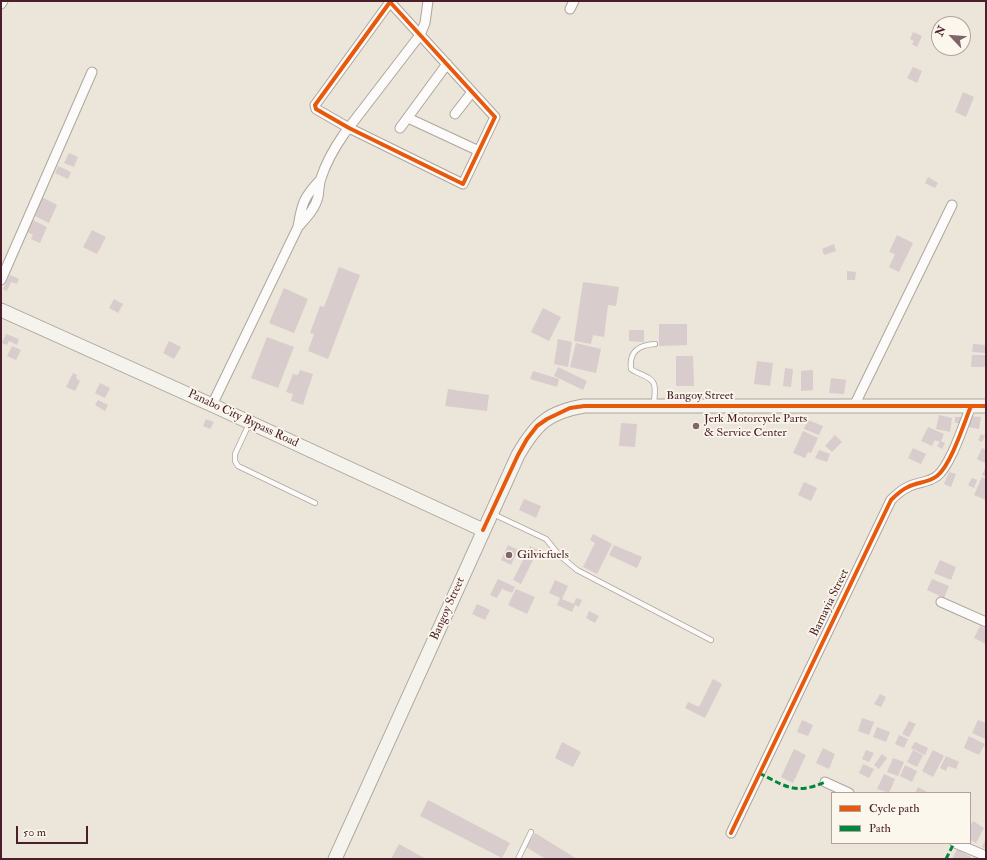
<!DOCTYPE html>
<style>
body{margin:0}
#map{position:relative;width:987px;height:860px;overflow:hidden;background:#ebe6d9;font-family:"IM FELL Double Pica",serif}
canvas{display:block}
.frame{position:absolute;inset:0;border:2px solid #4a1f2b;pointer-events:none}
.legend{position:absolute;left:831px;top:792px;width:140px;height:52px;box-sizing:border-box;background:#fbf7ec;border:1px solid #b4a19f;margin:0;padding:5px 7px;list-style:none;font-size:12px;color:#4a1f2b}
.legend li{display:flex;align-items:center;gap:8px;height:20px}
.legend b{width:20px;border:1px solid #b4a19f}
.north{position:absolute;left:931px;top:16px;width:40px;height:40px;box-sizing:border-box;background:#fbf7ec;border:1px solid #b4a19f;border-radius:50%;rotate:296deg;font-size:11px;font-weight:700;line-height:16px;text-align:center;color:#4a1f2b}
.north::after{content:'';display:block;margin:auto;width:14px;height:18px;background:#826568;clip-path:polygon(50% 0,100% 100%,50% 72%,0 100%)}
.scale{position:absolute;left:16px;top:826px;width:72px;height:18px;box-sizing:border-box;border:2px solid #4a1f2b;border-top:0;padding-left:5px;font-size:12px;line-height:14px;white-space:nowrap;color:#4a1f2b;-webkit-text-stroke:3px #fbf7ec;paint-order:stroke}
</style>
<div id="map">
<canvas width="987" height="860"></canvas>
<div class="frame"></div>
<ul class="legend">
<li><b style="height:5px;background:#e8590c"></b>Cycle path</li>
<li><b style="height:5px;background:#00873e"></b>Path</li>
</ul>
<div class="north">N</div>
<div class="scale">50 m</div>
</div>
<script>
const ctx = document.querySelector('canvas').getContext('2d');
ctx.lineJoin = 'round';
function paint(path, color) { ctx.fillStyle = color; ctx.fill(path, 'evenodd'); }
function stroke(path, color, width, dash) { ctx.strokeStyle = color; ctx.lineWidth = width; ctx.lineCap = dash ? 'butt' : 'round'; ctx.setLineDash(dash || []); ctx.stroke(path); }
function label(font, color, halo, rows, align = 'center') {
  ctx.font = font + ' "IM FELL Double Pica",serif'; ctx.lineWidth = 3.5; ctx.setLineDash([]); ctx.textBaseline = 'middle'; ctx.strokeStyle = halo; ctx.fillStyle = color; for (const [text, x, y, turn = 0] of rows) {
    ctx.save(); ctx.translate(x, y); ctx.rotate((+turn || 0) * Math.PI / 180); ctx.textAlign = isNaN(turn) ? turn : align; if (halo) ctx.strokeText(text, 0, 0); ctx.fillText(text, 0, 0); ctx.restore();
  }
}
const building = new Path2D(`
 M913,32L922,36L917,47L912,44L914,41L910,39Z
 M913,67L922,71L917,83L907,78Z
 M963,92L974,97L966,117L955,112Z
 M69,153L78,157L74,167L64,163Z
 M58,166L71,172L68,179L55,173Z
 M928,177L938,183L935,188L925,183Z
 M40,196L57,205L49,223L35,216L37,212L33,210Z
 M310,196L314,199L310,208L305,205Z
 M31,219L47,227L40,243L31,239L33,235L26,231Z
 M92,230L106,237L97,254L83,247Z
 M897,235L913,243L899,272L889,267L895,254L889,252Z
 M834,244L836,251L824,255L822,249Z
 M339,267L360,275L328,359L308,351L314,334L310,333L320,306L324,307Z
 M847,271L856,272L855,280H847Z
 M10,275L19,279L17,284L11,282L7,291L3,289Z
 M583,282L619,287L616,306L608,305L604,337L593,335L591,344L574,341Z
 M284,288L308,299L294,333L269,323Z
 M114,299L123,304L118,313L109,308Z
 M543,308L561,317L549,341L531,332Z
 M659,324H687V345L659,346Z
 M629,330H644V342L629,341Z
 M6,334L19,339L17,345L9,341L7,345L2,343Z
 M267,337L294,347L278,388L251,378Z
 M558,339L572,342L568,367L554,364Z
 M169,341L181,347L174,359L163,353Z
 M576,343L601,349L596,373L570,367Z
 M973,344L986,345V353L972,352Z
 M12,346L21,350L16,360L7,356Z
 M972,355H986L985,367H971Z
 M676,356H693L694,386H676Z
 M757,361L773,363L770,386L754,384Z
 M558,367L587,381L583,390L554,376Z
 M785,368L793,369L791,387L783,386Z
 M300,370L313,374L303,405L291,401L293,394L286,392L293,374L298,375Z
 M813,370V390L801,391V371Z
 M533,371L559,379L557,387L530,379Z
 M73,373L77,375L76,378L80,381L75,391L66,387Z
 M831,378L846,380L844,394L829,393Z
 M100,383L110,388L105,398L95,393Z
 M448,389L489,395L487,411L445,406Z
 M98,400L108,405L105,411L95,405Z
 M939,415L952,418L950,432L936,429Z
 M970,416L981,417L979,429L968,427Z
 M955,417H963V423H955Z
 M206,419L214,422L210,429L203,426Z
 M808,420L823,426L819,435L804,429Z
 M621,423L637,424L635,447L619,446Z
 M928,427L944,434L941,441L945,443L942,449L937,446L940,442L935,440L932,446L921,441Z
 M803,431L818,438L811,453L808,452L805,458L793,453Z
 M981,434L985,436L982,442L978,440Z
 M835,435L842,442L832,452L825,446Z
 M913,448L926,454L921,464L908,458Z
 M982,448L986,450L985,463L977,459Z
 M819,450L830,454L827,462L815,458Z
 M986,466V477L982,475Z
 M949,472L956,474L951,487L944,484Z
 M982,477L986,479V500L974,495Z
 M972,478L977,480L974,488L968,485Z
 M804,482L817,488L811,501L798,495Z
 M524,499L541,506L536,518L519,510Z
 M593,534L612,544L597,574L583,567L595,543L590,540Z
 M508,545L518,550L511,565L501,560Z
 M614,545L642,557L637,568L609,555Z
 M530,546L538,550L521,584L513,580Z
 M940,560L956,567L951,580L934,573Z
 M498,579L515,587L512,593L502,589L497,598L490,595Z
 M932,579L949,586L944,598L927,590Z
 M555,580L568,586L562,599L574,604L576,598L582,600L579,607L575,605L572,612L557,605L560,598L549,593Z
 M516,589L535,597L527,614L508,605Z
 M477,604L490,610L485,620L472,614Z
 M589,611L599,616L595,623L586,618Z
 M980,626L986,629V644L974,638Z
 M713,679L722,684L705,718L685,708L688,702L699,707Z
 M880,694L886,697L881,707L874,704Z
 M862,718L874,722L869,735L858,731Z
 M802,720L813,725L808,736L797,732Z
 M978,720L986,723L985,739L972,733Z
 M909,721L916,724L909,737L902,734Z
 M877,727L890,732L886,742L873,737Z
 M899,735L908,739L904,748L895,744Z
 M969,736L985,744L979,755L964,748Z
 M562,742L581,752L573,767L555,758Z
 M915,742L928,748L925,755L911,748Z
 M823,748L835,754L829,769L816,763Z
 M794,749L806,755L793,783L781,777Z
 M866,750L874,753L869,762L862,759Z
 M913,750L923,755L917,767L907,762Z
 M933,750L944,756L933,777L922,771Z
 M882,754L887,758L879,769L874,765Z
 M946,756L959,762L956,769L948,766L946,771L940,768Z
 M893,758L904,762L898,776L887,772Z
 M863,764L874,769L869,778L859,773Z
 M905,765L917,771L912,782L900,776Z
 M884,774L895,779L889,793L877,789Z
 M918,787L929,793H915Z
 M428,800L510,843L502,858L420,816Z
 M973,821L984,828L976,843L970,840V827Z
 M535,833L577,859H546L526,847Z
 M986,838V849L982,847Z
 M399,844L426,859H391Z
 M957,849L971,857L970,859H952Z`);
const lane = new Path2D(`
 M654,404C654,398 656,389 654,384C651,376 637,374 631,369C629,352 638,345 655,344
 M249,424L235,454V461L238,466L315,503
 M493,514L546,539L559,555L577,570L711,640
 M518,859L531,832`);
const street = new Path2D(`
 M390,2L495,117L463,184L349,128L316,109L315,105L318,101Z
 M1,4L3,1
 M570,9L574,1
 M455,114L472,92
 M408,118L479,151
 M400,128L447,64
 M298,227C302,202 304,197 321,179
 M1,280L92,72
 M212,405L298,227C306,218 315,209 318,197C319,191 319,184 321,178C326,163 335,147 344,134L420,35L425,23L428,1
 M854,406L952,205
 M941,602L986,622
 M825,782L849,793
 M731,833L891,500C896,495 901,490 908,487C917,482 928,483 937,476C951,465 964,423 971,406
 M955,843L986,856`);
const secondary = new Path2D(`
 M1,310L212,405L483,530
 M335,859L518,455C536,424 548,412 584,406H986`);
const quiet = new Path2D(`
 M759,773C787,787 795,795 825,782
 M946,859L954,843`);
const cycleway = new Path2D(`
 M390,2L495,117L463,184L349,128L316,109L315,105L318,101Z
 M483,530L518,455L527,439L537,426L547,419L570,408L584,406H986
 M731,833L891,500C896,495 901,490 908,487C917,482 928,483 937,476C951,465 964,423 971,406`);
const markers = [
 [696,426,4,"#826568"],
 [509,555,4,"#826568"]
];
const streetNames = [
 ["Bangoy Street",700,396],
 ["Panabo City Bypass Road",243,419,25],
 ["Barnayia Street",830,603,-64],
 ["Bangoy Street",448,609,-66]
];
const poiNames = [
 ["Jerk Motorcycle Parts",704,419],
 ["& Service Center",704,433],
 ["Gilvicfuels",517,555]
];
paint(building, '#d8cccc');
stroke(lane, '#ada59f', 6);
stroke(street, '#ada59f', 11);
stroke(secondary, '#ada59f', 15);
stroke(lane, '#fcfbf9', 4.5);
stroke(street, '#fcfbf9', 9);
stroke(secondary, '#f5f3ee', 13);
stroke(quiet, '#00873e', 3, [6, 3]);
stroke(cycleway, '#e8590c', 4);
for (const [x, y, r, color] of markers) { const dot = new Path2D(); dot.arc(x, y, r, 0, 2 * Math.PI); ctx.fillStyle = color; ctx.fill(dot); stroke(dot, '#fbf7ec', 1.5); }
label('12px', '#4a1f2b', '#fbf7ec', streetNames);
label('12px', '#4a1f2b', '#fbf7ec', poiNames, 'left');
</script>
